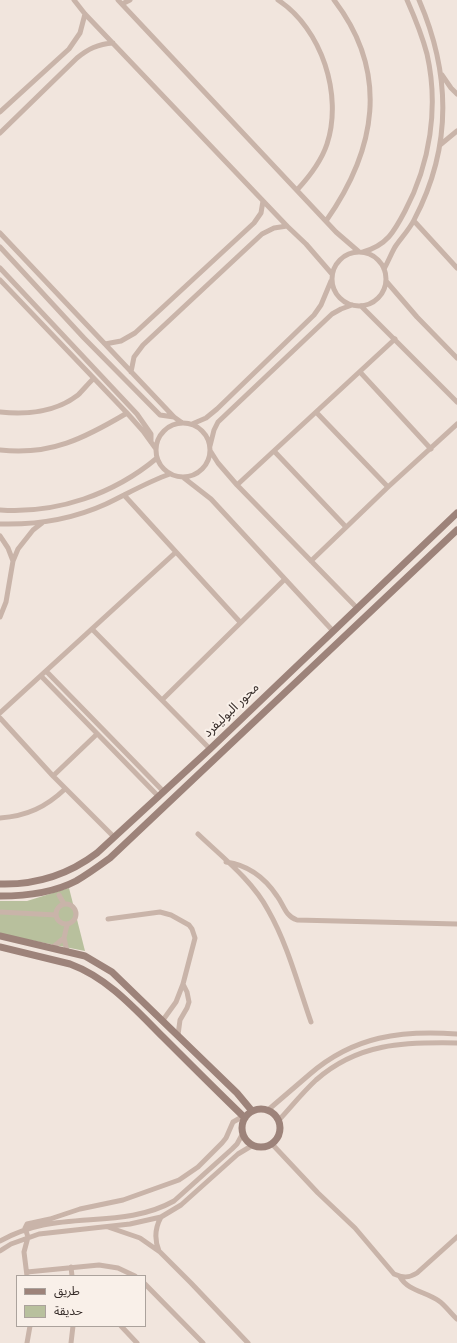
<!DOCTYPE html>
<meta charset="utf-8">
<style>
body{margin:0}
#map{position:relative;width:457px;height:1343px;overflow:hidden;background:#f1e5dd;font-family:Overpass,"Noto Sans Arabic",sans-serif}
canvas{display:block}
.legend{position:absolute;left:16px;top:1275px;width:130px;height:52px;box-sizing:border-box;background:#f9f0e9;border:1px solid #aba29c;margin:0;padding:5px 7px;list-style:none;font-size:12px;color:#362c29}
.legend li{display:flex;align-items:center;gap:8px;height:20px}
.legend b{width:20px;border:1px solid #aba29c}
</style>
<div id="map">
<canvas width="457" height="1343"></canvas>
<ul class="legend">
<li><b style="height:5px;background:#9d837a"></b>طريق</li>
<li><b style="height:11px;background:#b8c09d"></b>حديقة</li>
</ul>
</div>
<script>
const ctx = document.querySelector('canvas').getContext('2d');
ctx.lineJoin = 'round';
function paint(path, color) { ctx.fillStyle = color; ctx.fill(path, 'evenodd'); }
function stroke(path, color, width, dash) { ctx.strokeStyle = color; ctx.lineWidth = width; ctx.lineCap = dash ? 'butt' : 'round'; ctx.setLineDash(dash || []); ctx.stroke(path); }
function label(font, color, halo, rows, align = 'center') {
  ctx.font = font + ' Overpass,"Noto Sans Arabic",sans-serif'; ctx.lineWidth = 4; ctx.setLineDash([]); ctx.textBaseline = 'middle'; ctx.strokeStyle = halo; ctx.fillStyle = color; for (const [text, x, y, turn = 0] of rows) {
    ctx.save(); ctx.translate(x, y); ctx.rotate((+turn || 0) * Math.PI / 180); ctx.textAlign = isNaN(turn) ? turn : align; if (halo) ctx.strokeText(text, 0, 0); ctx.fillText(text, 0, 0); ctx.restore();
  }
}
const green = new Path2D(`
 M69,888L85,951L0,934V901H27Z`);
const street = new Path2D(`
 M74,0L85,14L287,226L306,244L332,274
 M118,0L336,232L358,251
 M278,0C322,29 343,95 327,144C321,162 310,176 297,190
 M122,4L130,0
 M442,75L451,88L457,94
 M0,112L69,49L80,33L85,14
 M0,133L77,58C88,49 98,44 113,43
 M440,145L457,131
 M326,221C376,150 390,73 334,0
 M414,221L457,268
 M0,233L174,417L181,422
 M0,247L84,338L160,415L174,417
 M332 279a27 27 0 1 1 54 0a27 27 0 1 1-54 0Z
 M363,252C387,245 394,232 405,211C430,164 439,107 427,54C422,35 415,18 407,0
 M0,268L137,414L151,434V442
 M384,269C388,262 391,254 395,247C401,238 409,230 414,220C452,148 451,74 419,0
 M0,280L127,413L143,431L156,449
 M386,281L417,317L457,358
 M361,306L457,402
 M105,344L121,341L135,333L254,223L261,213L263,201
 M131,372L134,357L143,345L262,234L274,228L287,226
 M360,372L431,449
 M0,412C26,415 56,412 78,395C83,390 88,384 93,379
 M316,412L388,487
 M156 450a27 27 0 1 1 54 0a27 27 0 1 1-54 0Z
 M192,424L206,418L217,409L314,315L321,305L331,281
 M210,446L214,430L218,422L332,314L341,309L352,305
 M0,450C50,456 85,438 127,413
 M274,451L346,527
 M211,452L218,463L237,485L357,608
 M184,478L211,499L333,631
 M237,485L395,339
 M124,495L240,622
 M0,510C57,514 114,494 157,458
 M0,524C36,525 73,519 106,504C127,494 147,482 170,474
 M0,536L8,548L13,561
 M311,561L388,487L457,424
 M0,617L6,602L13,561L18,549L33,530L42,523
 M92,629L210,749
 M46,671L164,792
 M41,676L159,797
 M162,700L285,579
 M0,713L176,552
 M0,718L53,776L114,837
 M53,776L97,734
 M0,818C27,816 46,807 65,789
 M198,834C222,857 252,880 268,910C288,945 298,985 311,1022
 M226,862C248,865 265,878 277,896C284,905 285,916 297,920L457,924
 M59,895L64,904
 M56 914a10 10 0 1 1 20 0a10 10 0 1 1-20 0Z
 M0,912L56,915
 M108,919L160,912L171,915L189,925L192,929L195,938L183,984L176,1002L163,1020
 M67,925L64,938L67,951
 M53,947L64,938
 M178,1035L180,1020L187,1008L189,1002L187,992L183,984
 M268,1110C282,1098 296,1086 310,1074C354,1036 401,1030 457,1034
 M279,1120C291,1107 303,1092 316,1080C358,1043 404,1042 457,1043
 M272,1144L318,1193L355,1228L394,1274C403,1278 409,1278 417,1273L457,1237
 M108,1227L140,1238L160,1252L191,1283L248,1343
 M0,1241C13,1234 28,1228 43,1225C87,1216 133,1224 174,1201L232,1149L237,1144L243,1133
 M0,1251L11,1244L39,1234L130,1224L161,1217L181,1205L238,1154L253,1145
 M159,1251C154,1239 155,1228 161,1217
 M71,1267L72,1276
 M27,1272L99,1265L118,1268L135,1276
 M27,1276L24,1252L28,1237L25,1228L27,1224L50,1219L80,1209L123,1200L179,1180L198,1167L222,1143L226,1138L233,1122L240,1118L245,1119
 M400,1277C408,1291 427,1292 439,1301C446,1306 451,1314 457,1319
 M145,1284L203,1343
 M121,1326L137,1343
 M27,1343L30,1326
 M71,1343L73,1326`);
const secondary = new Path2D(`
 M0,884C36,885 68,875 97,853L210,749L457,513
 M0,896C25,896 53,893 76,881C88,874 99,866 110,858L457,530
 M0,936L85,956L112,972L237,1093L252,1111
 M0,947L70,964C108,978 135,1009 163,1037C190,1064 217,1091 245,1118
 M242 1128a19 19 0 1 1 38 0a19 19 0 1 1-38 0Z`);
const streetNames = [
 ["محور البوليفرد",232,711,-44]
];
paint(green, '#b8c09d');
stroke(street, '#c9b4a9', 5);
stroke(secondary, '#9d837a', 7);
label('13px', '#362c29', '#f9f0e9', streetNames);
</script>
